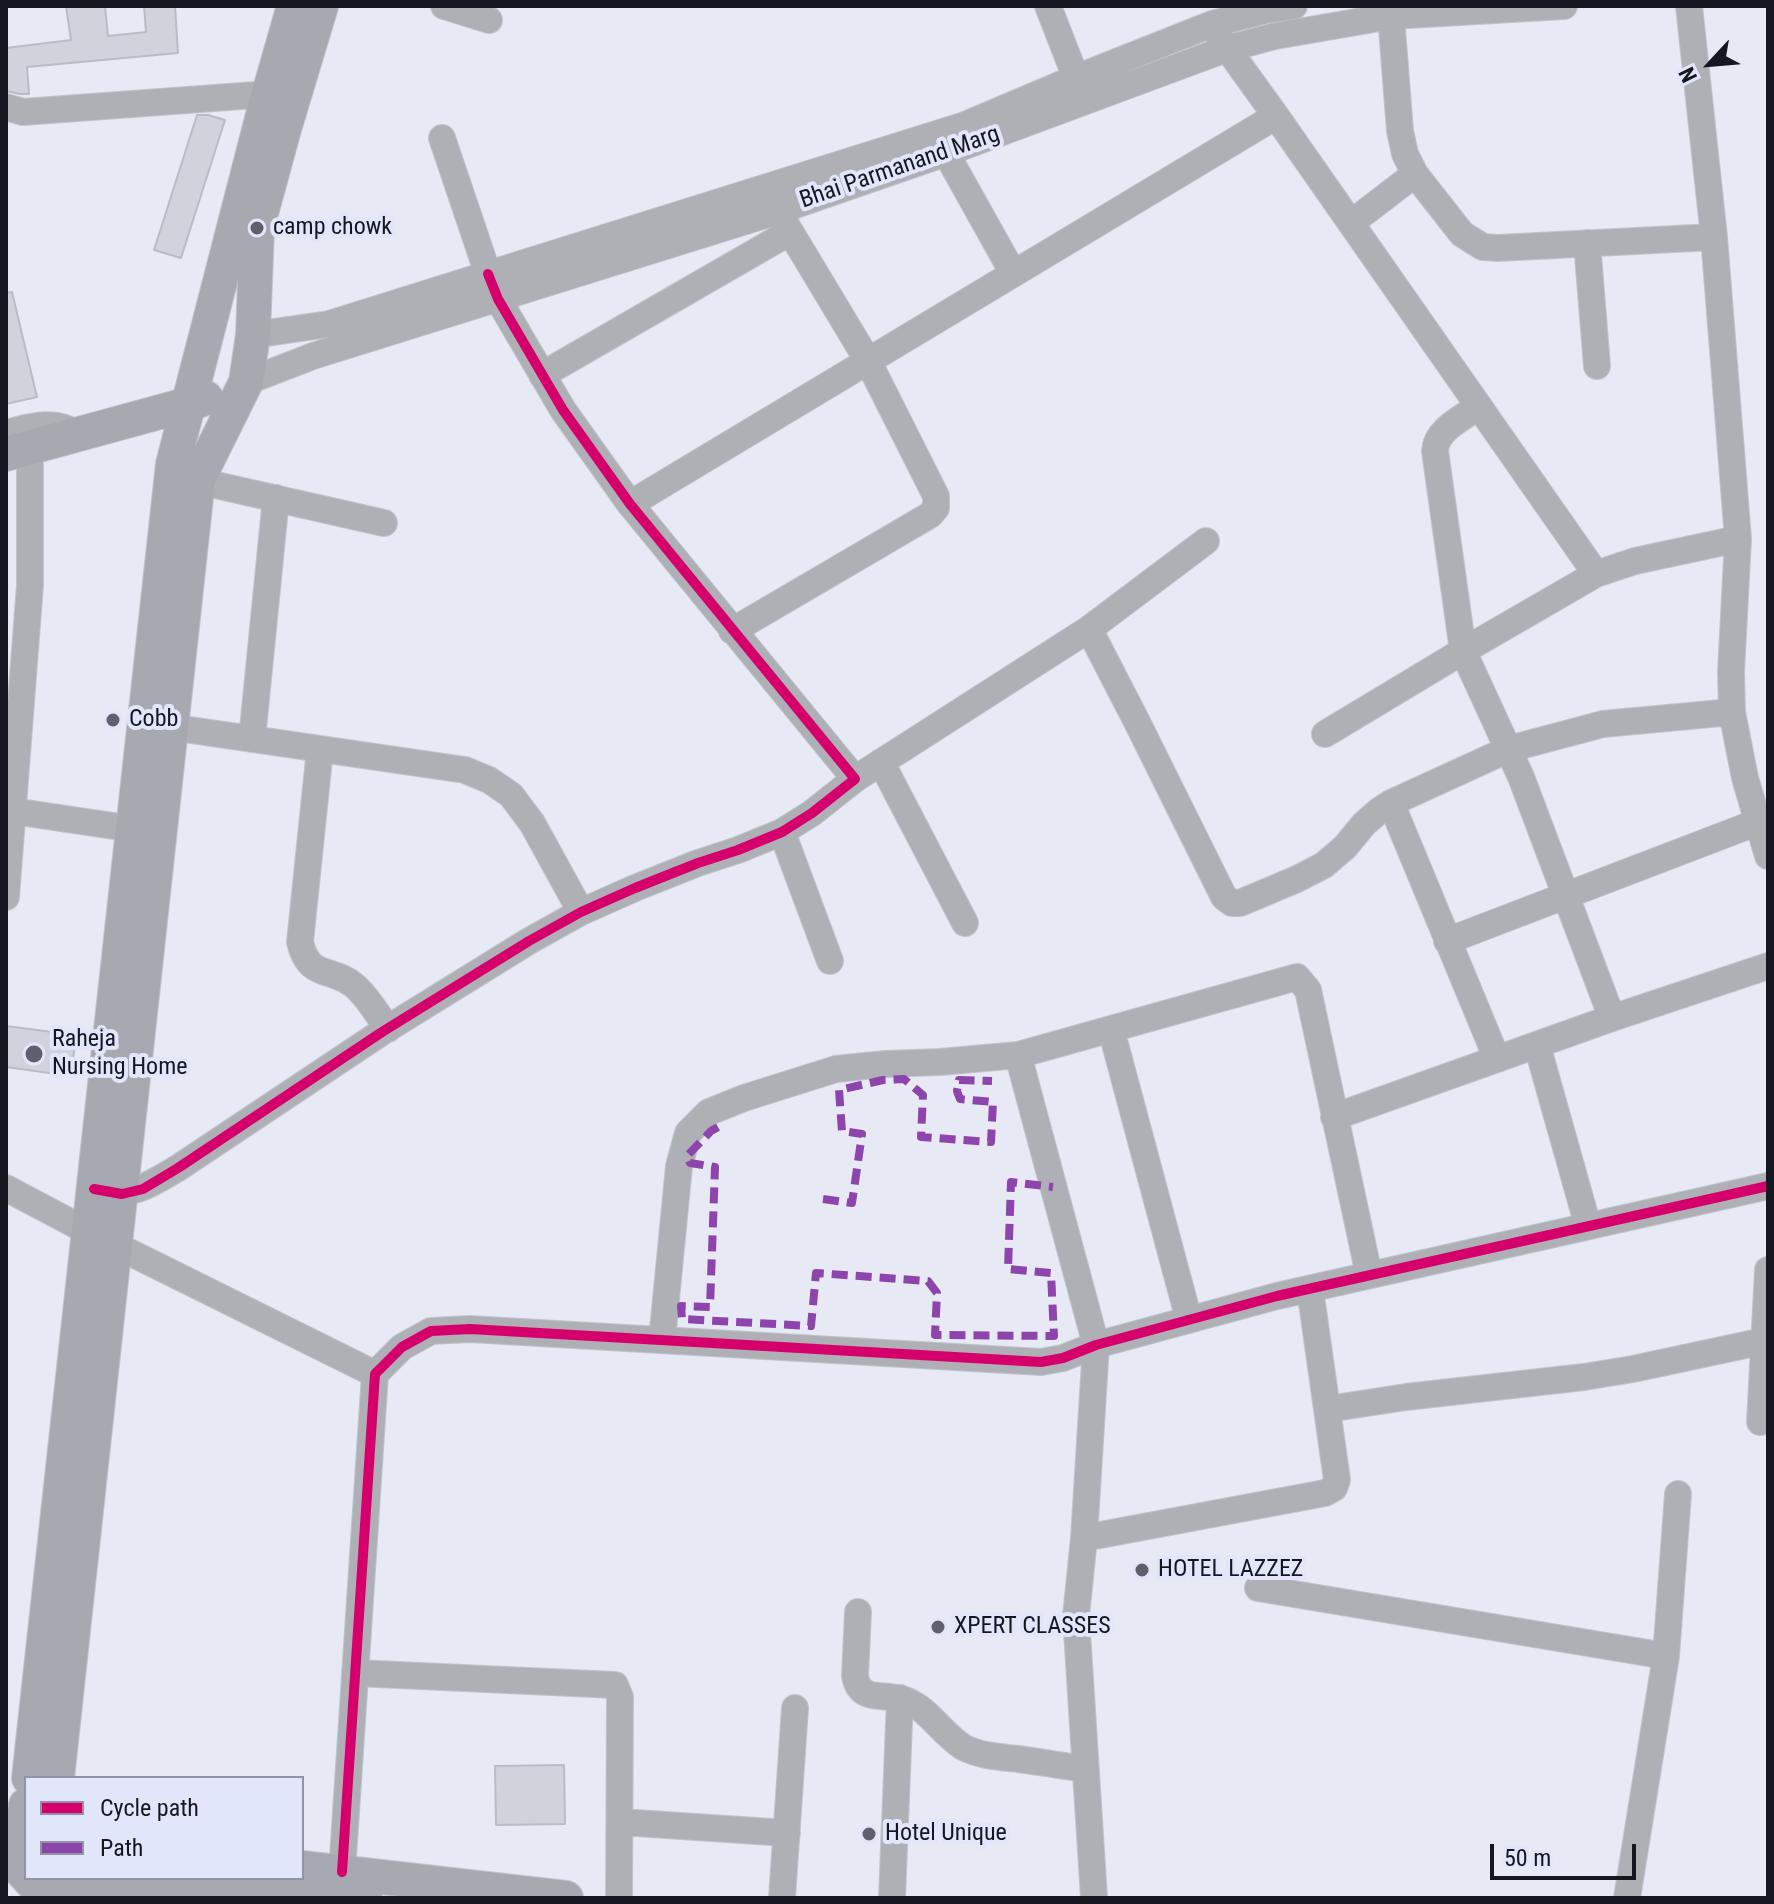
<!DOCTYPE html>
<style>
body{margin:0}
#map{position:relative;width:1774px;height:1904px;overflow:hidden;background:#e7eaf5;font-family:"Roboto Condensed",sans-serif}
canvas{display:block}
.frame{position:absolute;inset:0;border:8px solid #151720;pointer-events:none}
.legend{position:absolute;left:24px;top:1776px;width:280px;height:104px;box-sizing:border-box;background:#e1e6fb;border:2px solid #8f93a3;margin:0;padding:10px 14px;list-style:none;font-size:24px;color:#151720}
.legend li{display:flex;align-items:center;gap:16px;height:40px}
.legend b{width:40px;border:2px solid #8f93a3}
.north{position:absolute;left:1670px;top:24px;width:80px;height:80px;-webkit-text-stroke:6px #e1e6fb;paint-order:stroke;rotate:244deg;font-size:22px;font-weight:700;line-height:32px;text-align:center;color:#151720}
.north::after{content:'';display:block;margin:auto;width:28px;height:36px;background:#151720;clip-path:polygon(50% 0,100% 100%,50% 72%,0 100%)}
.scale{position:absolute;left:1490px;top:1844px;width:146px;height:36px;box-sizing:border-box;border:4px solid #151720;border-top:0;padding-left:10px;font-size:24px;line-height:28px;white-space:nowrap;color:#151720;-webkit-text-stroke:6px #e1e6fb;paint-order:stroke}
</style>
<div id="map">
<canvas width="1774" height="1904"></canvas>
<div class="frame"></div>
<ul class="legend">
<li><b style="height:10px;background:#d6006c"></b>Cycle path</li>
<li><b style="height:10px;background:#8e44ad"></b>Path</li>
</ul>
<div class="north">N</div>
<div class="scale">50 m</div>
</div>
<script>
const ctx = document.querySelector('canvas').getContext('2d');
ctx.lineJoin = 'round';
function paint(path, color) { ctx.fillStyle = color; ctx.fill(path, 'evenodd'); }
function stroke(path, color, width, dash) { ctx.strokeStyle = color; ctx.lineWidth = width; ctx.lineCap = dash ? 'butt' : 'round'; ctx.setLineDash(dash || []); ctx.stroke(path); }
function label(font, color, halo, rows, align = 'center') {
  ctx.font = font + ' "Roboto Condensed",sans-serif'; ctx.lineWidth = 8; ctx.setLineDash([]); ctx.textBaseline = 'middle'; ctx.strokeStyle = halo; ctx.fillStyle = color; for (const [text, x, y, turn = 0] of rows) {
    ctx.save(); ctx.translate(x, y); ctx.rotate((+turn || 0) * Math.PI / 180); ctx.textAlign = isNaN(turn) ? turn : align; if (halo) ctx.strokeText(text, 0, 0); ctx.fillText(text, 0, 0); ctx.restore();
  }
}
const building = new Path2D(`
 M66,6H105L108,36L146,32L144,6H175L178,53L27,67L29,94H20L6,91V48L71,40Z
 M197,115H208L225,120L181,258L154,250Z
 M12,292L37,397L6,404V293Z
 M6,1026L76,1035L71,1076L6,1067Z
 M564,1765L565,1824L496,1825L495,1766Z`);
const minor = new Path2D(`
 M444,6L489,20
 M1048,6L1076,78
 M1391,16L1400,131L1405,154L1415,174L1462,234L1483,247L1498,248L1714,237L1689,6
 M1219,37L1276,116L1596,574
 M6,107L23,112L269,94
 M946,153L1013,273
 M1351,223L1415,174
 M1714,237L1738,539L1731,672L1732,712L1745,778L1768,856
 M1587,243L1597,366
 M253,335L329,324L965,125L1076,78L1212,24L1267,10L1294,6
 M542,375L790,232
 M246,382L313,356L778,211L946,153L1226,49L1275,36L1391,16L1564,6
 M1479,406C1463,418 1436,429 1435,451L1463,651L1521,777L1612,1018
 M6,433C32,426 57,419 79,435
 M198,481L384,523
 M630,504L1276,116
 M1089,629L1136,720L1224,897L1232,903H1240L1297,879L1324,865L1345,847L1364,824L1380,810L1391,803L1509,749L1603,724L1732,712
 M732,631L930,515L936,508V496L868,361L770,198
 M170,727L465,770L489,780L511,795L532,823L581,912
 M1325,734L1463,651L1596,574L1635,561L1738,539
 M252,739L276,498
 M320,749L300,942C309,981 333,966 356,987C369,999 378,1015 388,1029
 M881,762L965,923
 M855,779L1089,629L1206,541
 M1391,803L1497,1059
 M6,810L134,829
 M782,832L830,961
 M6,897L30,585V465
 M1447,941L1758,822
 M1111,1029L1189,1320
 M1537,1045L1588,1226
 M1018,1055L1096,1345L1084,1538L1076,1616L1094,1898
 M1334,1117L1612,1018L1768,966
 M6,1188L89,1232L375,1374
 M105,1191C136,1196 152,1183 178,1168L382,1032L529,941L581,912L635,888L698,863L738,850L782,832L812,813L855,779L630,504L563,410L498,299L488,274L442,138
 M662,1340L679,1166L688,1133L709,1112L744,1098L836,1069L885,1064L940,1062L1018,1055L1297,977L1308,990L1369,1275
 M1328,1409L1406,1397L1584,1377L1633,1369L1764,1341
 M1760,1422L1768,1270
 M1084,1538L1325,1493L1334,1488L1337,1480L1310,1289
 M1258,1588L1666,1656
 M858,1612L855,1676C860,1704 885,1692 905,1700C929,1709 942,1734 963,1747C980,1756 999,1757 1018,1759C1041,1762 1063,1766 1086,1769
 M355,1673L615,1685L620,1697L619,1898
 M620,1822L787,1833
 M342,1872L375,1374L402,1347L431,1331L470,1329L1041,1362L1063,1358L1096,1345L1277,1296L1768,1186
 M782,1898L795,1708
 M892,1898L900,1698
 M1627,1898L1666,1656L1678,1494`);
const major = new Path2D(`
 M6,454L189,404L206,398
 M29,1778L173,464L264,111L294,6
 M57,1778L198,479L246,382L253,335L257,228L284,129L321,6
 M26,1805L17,1866L26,1876
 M302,1868L566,1898
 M28,1878L39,1890L237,1888
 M214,1892L237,1888L365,1898`);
const quiet = new Path2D(`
 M718,1127L711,1131L687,1156L690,1163L715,1167L710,1307L681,1306L682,1319L811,1326L816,1273L928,1281L937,1293L935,1335L1054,1336L1051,1273L1008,1269L1011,1182L1053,1187
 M823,1199L852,1203L862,1134L842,1131L839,1090L883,1080L904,1079L923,1095L921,1137L991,1142L993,1102L960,1099L957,1091L959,1080L992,1081`);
const cycleway = new Path2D(`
 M94,1189L122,1194L143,1189L178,1168L382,1032L529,941L581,912L635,888L698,863L738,850L782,832L812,813L855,779L630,504L563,410L498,299L488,274
 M342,1872L375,1374L402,1347L431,1331L470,1329L1041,1362L1063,1358L1096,1345L1277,1296L1768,1186`);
const markers = [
 [257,228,8,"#5e616b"],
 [113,720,8,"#5e616b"],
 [34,1054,10,"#5e616b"],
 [1142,1570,8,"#5e616b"],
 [938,1627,8,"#5e616b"],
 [869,1834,8,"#5e616b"]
];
const streetNames = [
 ["Bhai Parmanand Marg",900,168,-19]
];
const poiNames = [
 ["camp chowk",273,228],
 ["Cobb",129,720],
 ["Raheja",52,1040],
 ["Nursing Home",52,1068],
 ["HOTEL LAZZEZ",1158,1570],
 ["XPERT CLASSES",954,1627],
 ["Hotel Unique",885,1834]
];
paint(building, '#d0d2dc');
stroke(building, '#b9bcc5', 2);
stroke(minor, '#c2c5ce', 28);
stroke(major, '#c2c5ce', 36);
stroke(minor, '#afb0b6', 26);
stroke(major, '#a7a9b0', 34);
stroke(quiet, '#8e44ad', 8, [16, 8]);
stroke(cycleway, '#d6006c', 10);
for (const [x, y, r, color] of markers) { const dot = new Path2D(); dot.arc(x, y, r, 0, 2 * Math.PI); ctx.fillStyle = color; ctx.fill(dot); stroke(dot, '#e1e6fb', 3); }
label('24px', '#151720', '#e1e6fb', streetNames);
label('24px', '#151720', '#e1e6fb', poiNames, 'left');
</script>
